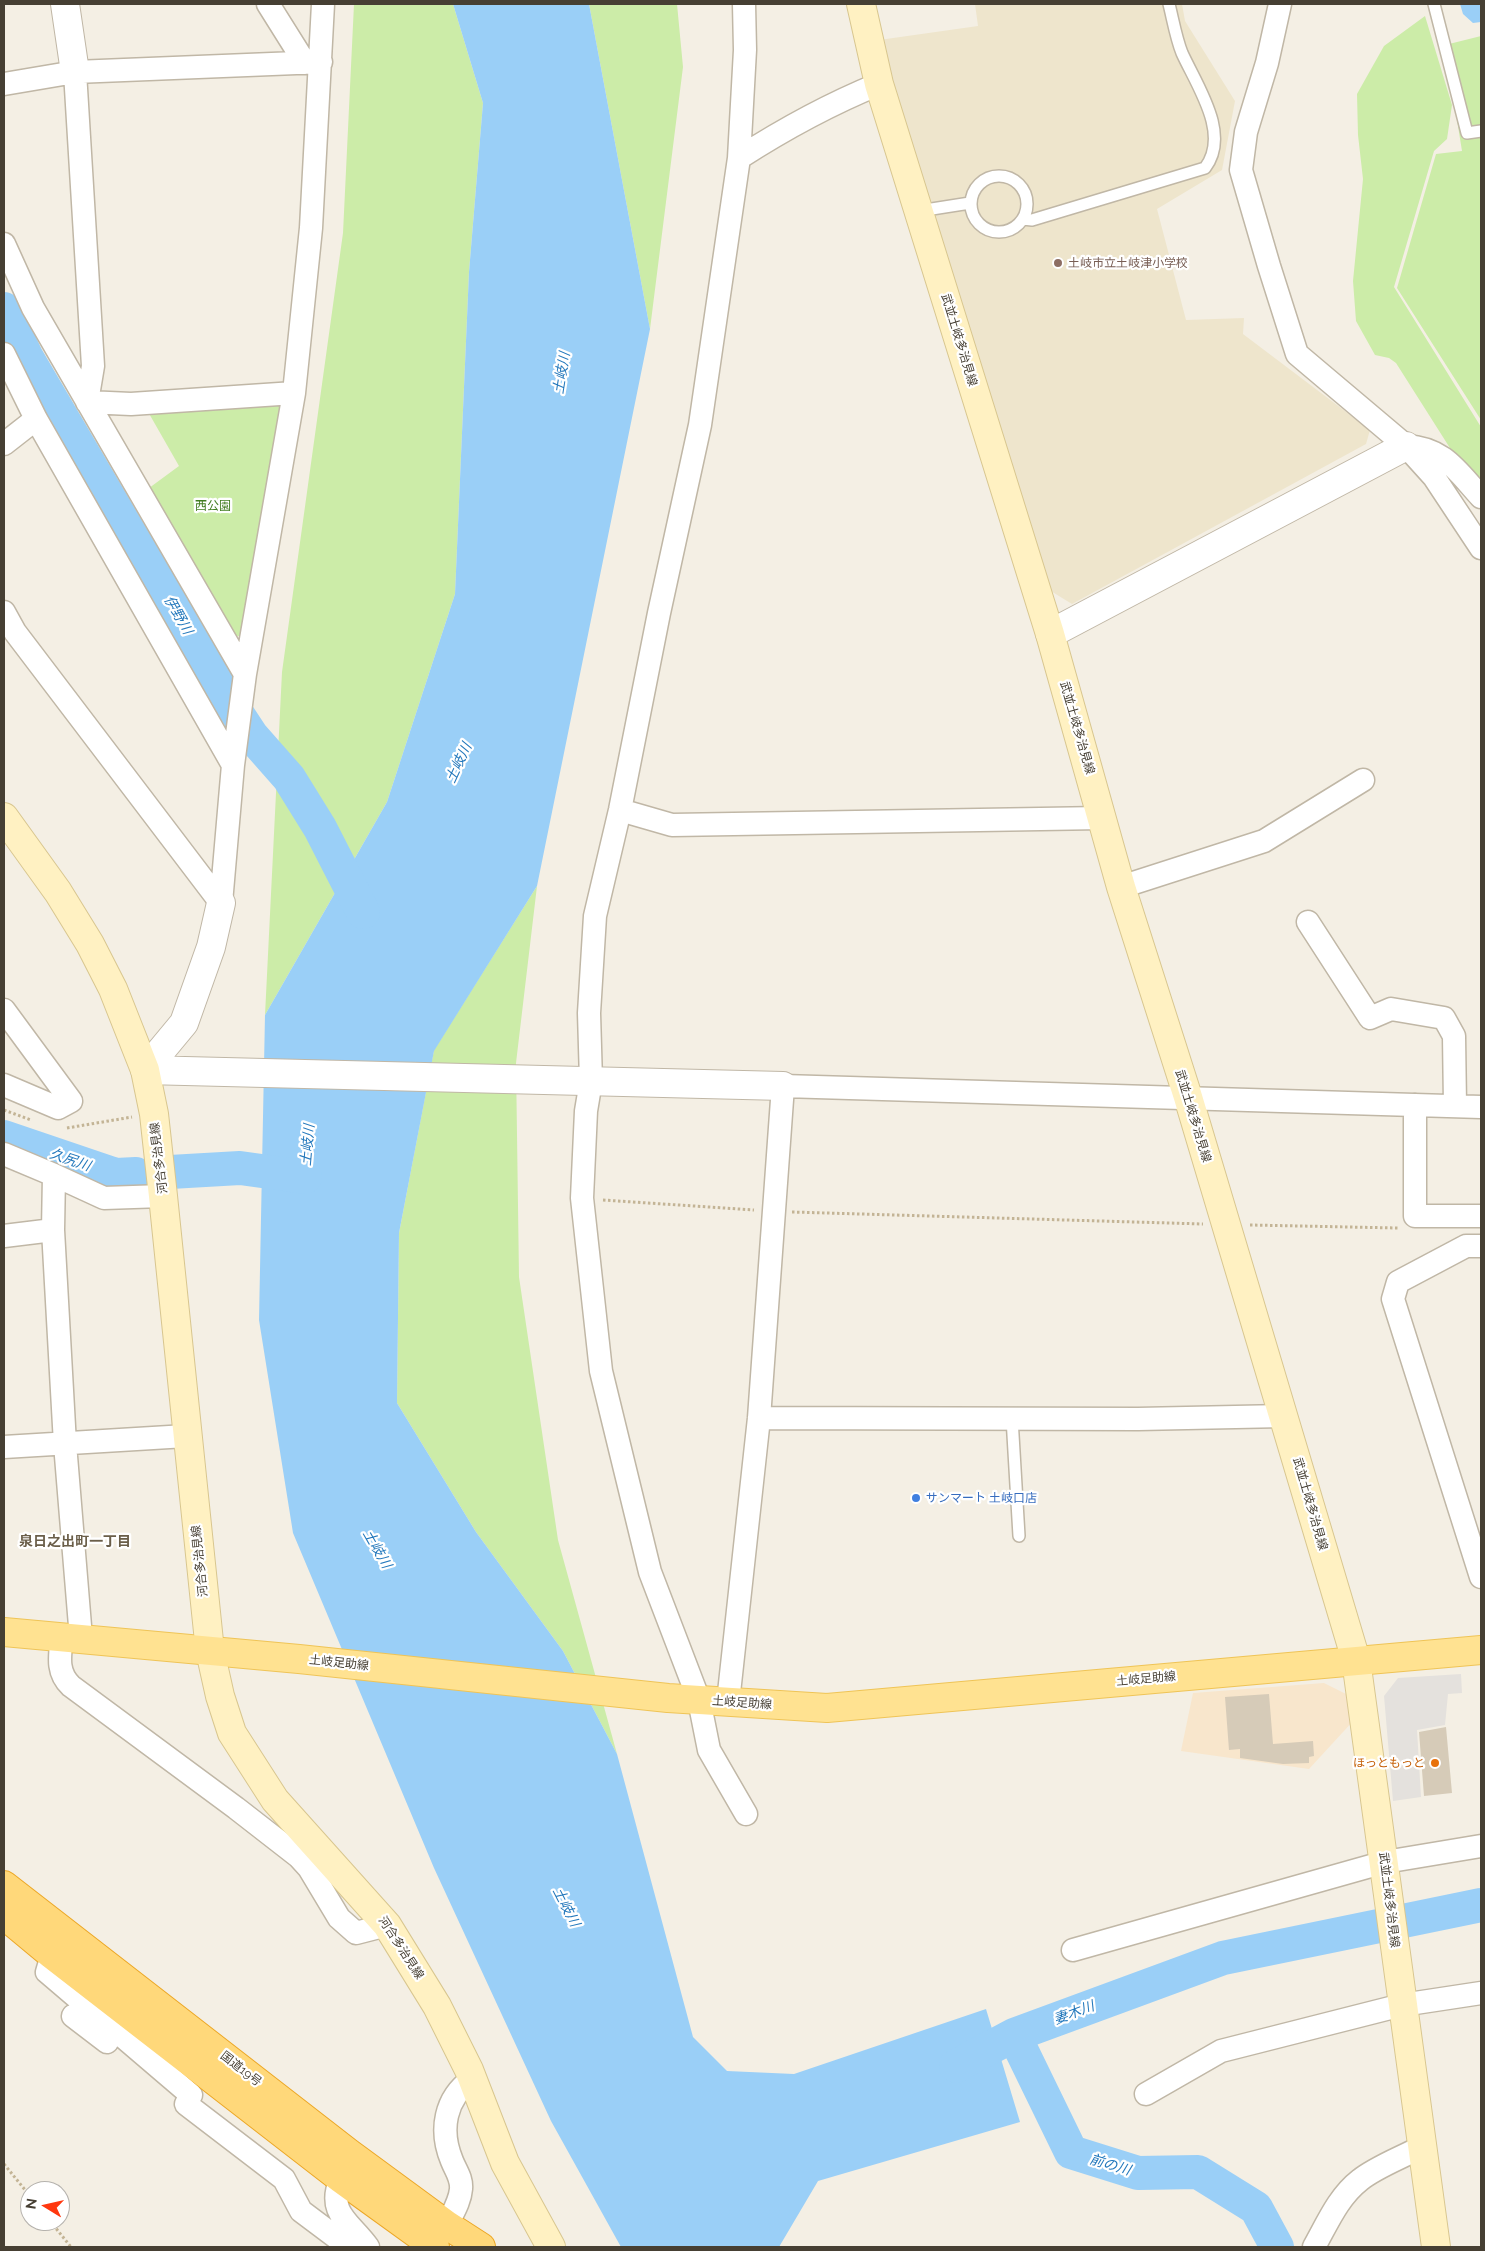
<!DOCTYPE html>
<meta charset="utf-8">
<style>
body{margin:0}
#map{position:relative;width:1485px;height:2251px;overflow:hidden;background:#f4efe4;font-family:Raleway,sans-serif}
canvas{display:block}
.frame{position:absolute;inset:0;border:5px solid #463f33;pointer-events:none}
.north{position:absolute;left:20px;top:2181px;width:50px;height:50px;box-sizing:border-box;background:#fff;border:1px solid #b5b2ad;border-radius:50%;rotate:279deg;font-size:14px;font-weight:700;line-height:20px;text-align:center;color:#463f33}
.north::after{content:'';display:block;margin:auto;width:18px;height:22px;background:#ff380f;clip-path:polygon(50% 0,100% 100%,50% 72%,0 100%)}
</style>
<div id="map">
<canvas width="1485" height="2251"></canvas>
<div class="frame"></div>
<div class="north">N</div>
</div>
<script>
const ctx = document.querySelector('canvas').getContext('2d');
ctx.lineJoin = 'round';
function paint(path, color) { ctx.fillStyle = color; ctx.fill(path, 'evenodd'); }
function stroke(path, color, width, dash) { ctx.strokeStyle = color; ctx.lineWidth = width; ctx.lineCap = dash ? 'butt' : 'round'; ctx.setLineDash(dash || []); ctx.stroke(path); }
function label(font, color, halo, rows, align = 'center') {
  ctx.font = font + ' Raleway,"Noto Sans JP",sans-serif'; ctx.lineWidth = 4.5; ctx.setLineDash([]); ctx.textBaseline = 'middle'; ctx.strokeStyle = halo; ctx.fillStyle = color; for (const [text, x, y, turn = 0] of rows) {
    ctx.save(); ctx.translate(x, y); ctx.rotate((+turn || 0) * Math.PI / 180); ctx.textAlign = isNaN(turn) ? turn : align; if (halo) ctx.strokeText(text, 0, 0); ctx.fillText(text, 0, 0); ctx.restore();
  }
}
const commercial = new Path2D(`
 M1324,1683L1352,1697L1355,1719L1309,1769L1181,1751L1193,1693Z`);
const education = new Path2D(`
 M975,4H1182L1185,21L1235,101L1222,170L1157,209L1186,320L1244,318L1243,334L1370,430L1366,444L1072,604L1041,585L879,40L978,26Z`);
const green = new Path2D(`
 M354,4H453L483,103L469,272L455,594L387,802L265,1015L282,672L343,233Z
 M589,4H677L683,67L650,329Z
 M1425,16L1452,105L1447,139L1434,151L1394,287L1481,427V487L1462,467L1396,363L1389,358L1375,355L1356,321L1353,281L1363,179L1358,135L1357,94L1384,46Z
 M1481,36V420L1397,288L1436,154L1462,151L1445,45Z
 M283,402L242,637L230,634L145,491L179,466L147,410Z
 M537,886L516,1063L519,1277L558,1540L617,1754L563,1651L476,1532L397,1403L399,1233L434,1050Z`);
const parking = new Path2D(`
 M1461,1674L1462,1693L1448,1694L1445,1725L1417,1730L1421,1797L1393,1801L1384,1696L1398,1678Z`);
const water = new Path2D(`
 M453,4H589L650,329L537,886L434,1051L399,1233L397,1403L476,1532L563,1651L617,1754L693,2037L727,2071L794,2074L986,2009L1020,2122L818,2181L779,2247H621L551,2121L434,1868L293,1533L259,1320L265,1015L387,802L455,594L469,272L483,103Z
 M1460,4H1481V22L1473,23L1463,14Z`);
const river = new Path2D(`
 M4,309L26,356L223,692L252,736L289,778L320,828L363,912
 M4,1137L116,1175L136,1174
 M170,1172L240,1168L305,1177
 M1014,2035L1071,2152L1138,2173L1198,2172L1256,2208L1277,2247
 M956,2066L1014,2035L1223,1958L1481,1905`);
const building = new Path2D(`
 M1269,1694L1273,1744L1313,1741L1314,1756L1309,1757V1763L1283,1764L1240,1758V1749L1229,1750L1225,1697Z
 M1446,1727L1452,1793L1424,1796L1419,1732Z`);
const path = new Path2D(`
 M4,1110L31,1120
 M67,1128L132,1117
 M603,1200L754,1210
 M792,1212L1203,1224
 M1250,1225L1398,1228
 M4,2164L30,2196
 M50,2221L71,2247`);
const service = new Path2D(`
 M1434,4L1467,133L1481,131
 M971 204a28 28 0 1 1 56 0a28 28 0 1 1-56 0Z
 M919,211L970,203
 M1023,219L1032,220L1205,168C1231,134 1197,86 1182,53C1176,38 1173,20 1169,4
 M1012,1418L1019,1536`);
const minor = new Path2D(`
 M268,4L305,63
 M744,4L745,50L739,158L700,425L659,613L620,810L595,916L589,1013L591,1081L586,1111L582,1198L601,1371L650,1572L699,1700L709,1750L746,1814
 M1280,4L1267,63L1246,132L1241,170L1269,266L1297,354L1406,446L1434,477L1481,548
 M75,72L93,366L87,402L131,404L294,393
 M4,84L75,72L321,62
 M739,158C784,129 830,104 879,84
 M4,244L33,308L245,674
 M4,354L36,419L233,765
 M4,444L36,419
 M1406,446C1444,448 1457,471 1481,497
 M4,612L15,632L221,903
 M620,810L672,825L1102,818
 M1121,887L1264,841L1363,780
 M221,903L233,765L245,674L294,393L311,228L323,4
 M1308,922L1370,1018L1391,1009L1444,1018L1454,1036L1455,1105
 M4,1010L71,1101L58,1108L4,1085
 M1415,1105V1216H1481
 M4,1154L54,1175L104,1198L163,1196
 M54,1175L53,1230L65,1444L81,1638
 M4,1236L53,1230
 M1481,1246H1466L1398,1282L1393,1299L1481,1577
 M759,1418L1138,1419L1284,1416
 M4,1447L186,1436
 M62,1636C60,1655 56,1672 71,1686L236,1808L299,1857L309,1868L339,1918L356,1933L387,1925
 M728,1702L759,1418L783,1086L1481,1107
 M1073,1950L1385,1862L1481,1846
 M52,1955L47,1972L191,2095L186,2104L284,2179L301,2211L341,2241L358,2247
 M73,2016L107,2042
 M1146,2094L1221,2051L1402,2005L1481,1993
 M341,2179C326,2213 350,2222 368,2247
 M447,2225C452,2214 460,2202 461,2189C462,2178 456,2171 452,2161C439,2130 445,2098 472,2079
 M1314,2247C1327,2224 1338,2197 1360,2180C1376,2167 1403,2157 1421,2147`);
const tertiary = new Path2D(`
 M65,4L75,72
 M1050,634L1406,446
 M145,1070L783,1086
 M145,1070L184,1023L211,947L221,903`);
const secondary = new Path2D(`
 M861,4L879,84L1050,634L1121,887L1188,1097L1356,1660L1436,2247
 M4,817L58,892L90,944L113,989L145,1070L154,1114L163,1196L210,1651L220,1696L232,1733L275,1800L387,1925L437,2006L469,2070L505,2163L551,2247`);
const primary = new Path2D(`
 M4,1632L299,1659L668,1698L827,1708L1481,1650`);
const trunk = new Path2D(`
 M4,1885L349,2153L447,2225L481,2247
 M4,1915L52,1955L341,2179L435,2247`);
const markers = [
 [1058,263,5,"#8d6e63"],
 [916,1498,5,"#3f7fe0"],
 [1435,1763,5,"#e8710a"]
];
const educationNames = [
 ["土岐市立土岐津小学校",1068,263]
];
const streetNames = [
 ["武並土岐多治見線",959,340,73],
 ["武並土岐多治見線",1077,728,74],
 ["武並土岐多治見線",1193,1116,73],
 ["河合多治見線",159,1158,-97],
 ["武並土岐多治見線",1310,1504,74],
 ["河合多治見線",200,1561,-96],
 ["土岐足助線",339,1663,6],
 ["土岐足助線",1146,1679,-5],
 ["土岐足助線",742,1703,4],
 ["武並土岐多治見線",1389,1900,83],
 ["河合多治見線",401,1948,57],
 ["国道19号",241,2069,38]
];
const parkNames = [
 ["西公園",213,506]
];
const shopNames = [
 ["サンマート 土岐口店",926,1498]
];
const foodNames = [
 ["ほっともっと",1425,1763]
];
const waterNames = [
 ["土岐川",562,373,-81],
 ["伊野川",178,615,60],
 ["土岐川",459,763,-65],
 ["土岐川",308,1145,-85],
 ["久尻川",70,1160,19],
 ["土岐川",377,1549,60],
 ["土岐川",566,1907,63],
 ["妻木川",1074,2013,-20],
 ["前の川",1110,2165,17]
];
const neighbourhoodNames = [
 ["泉日之出町一丁目",75,1542]
];
paint(commercial, '#f8e6cc');
paint(education, '#eee5cc');
paint(green, '#cceca8');
paint(parking, '#e4e1dd');
paint(water, '#9acff7');
stroke(river, '#9acff7', 34);
paint(building, '#d6cbb8');
stroke(service, '#c0b7a6', 14);
stroke(minor, '#c0b7a6', 25);
stroke(tertiary, '#c0b7a6', 30);
stroke(secondary, '#d8c68f', 30);
stroke(primary, '#efc457', 30);
stroke(trunk, '#eca726', 30);
stroke(path, '#c3b495', 3, [2.5, 2.5]);
stroke(service, '#fff', 11);
stroke(minor, '#fff', 22);
stroke(tertiary, '#fff', 28);
stroke(secondary, '#fff1c2', 28);
stroke(primary, '#ffe291', 28);
stroke(trunk, '#ffd87a', 28);
for (const [x, y, r, color] of markers) { const dot = new Path2D(); dot.arc(x, y, r, 0, 2 * Math.PI); ctx.fillStyle = color; ctx.fill(dot); stroke(dot, '#fff', 2); }
label('12px', '#785e54', '#fff', educationNames, 'left');
label('12px', '#463f33', '#fff', streetNames);
label('12px', '#427d21', '#fff', parkNames);
label('12px', '#366cbe', '#fff', shopNames, 'left');
label('12px', '#c56008', '#fff', foodNames, 'right');
label('italic 14px', '#2378bc', '#fff', waterNames);
label('bold 14px', '#6a5e49', '#fff', neighbourhoodNames);
</script>
